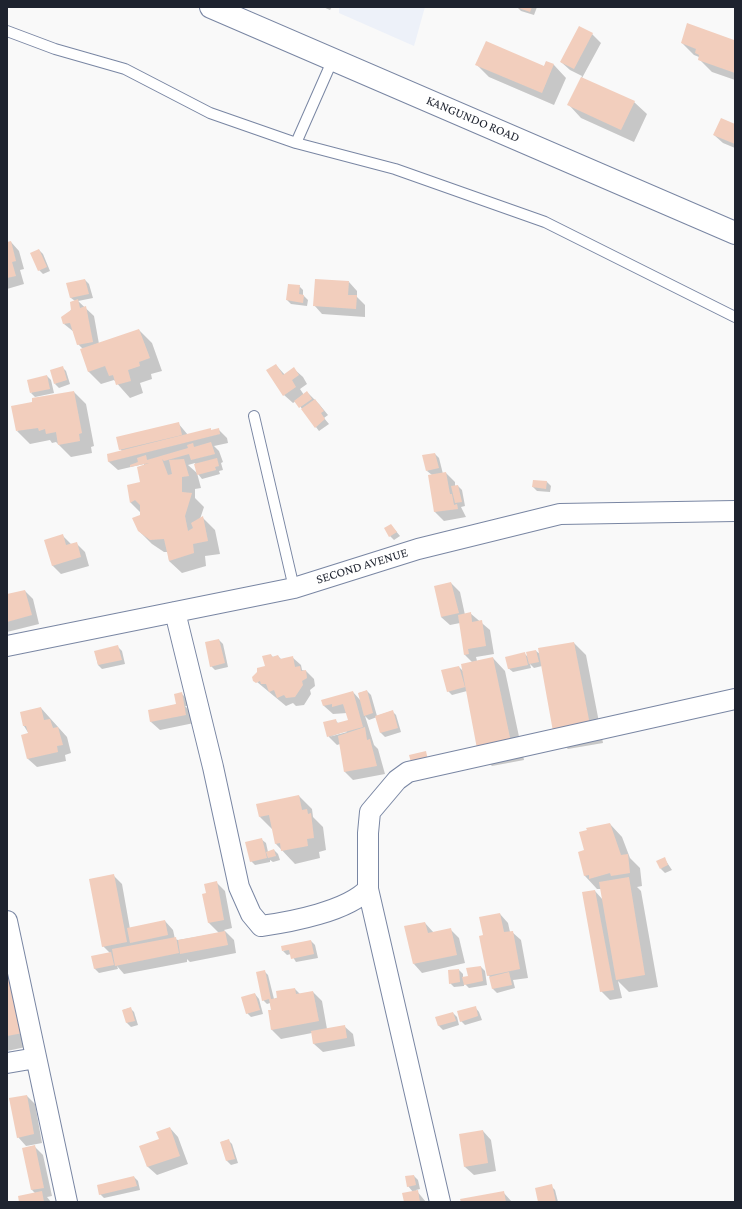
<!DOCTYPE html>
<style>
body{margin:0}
#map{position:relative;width:742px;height:1209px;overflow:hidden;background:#f9f9f9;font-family:"Crimson Pro",serif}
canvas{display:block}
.frame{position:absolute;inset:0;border:8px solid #1e232f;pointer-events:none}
</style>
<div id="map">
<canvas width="742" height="1209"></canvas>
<div class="frame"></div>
</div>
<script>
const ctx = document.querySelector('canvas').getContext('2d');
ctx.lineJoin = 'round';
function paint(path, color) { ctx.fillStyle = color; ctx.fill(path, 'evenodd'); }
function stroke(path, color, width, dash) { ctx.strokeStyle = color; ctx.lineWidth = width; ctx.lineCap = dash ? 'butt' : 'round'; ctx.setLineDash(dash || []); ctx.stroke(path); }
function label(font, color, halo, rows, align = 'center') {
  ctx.font = font + ' "Crimson Pro",serif'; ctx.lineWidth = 3; ctx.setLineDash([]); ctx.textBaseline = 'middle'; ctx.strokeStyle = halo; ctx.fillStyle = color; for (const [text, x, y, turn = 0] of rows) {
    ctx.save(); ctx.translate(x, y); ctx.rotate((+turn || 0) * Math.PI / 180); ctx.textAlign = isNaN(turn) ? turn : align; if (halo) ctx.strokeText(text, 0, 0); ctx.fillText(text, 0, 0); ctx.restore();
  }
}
const built = new Path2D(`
 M339,7H425L414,46L339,13Z`);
const shadow = new Path2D(`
 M323,7H332L330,10Z
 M517,7H537L534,15L521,11Z
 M592,34L601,43L582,78L634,102L647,114L634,142L581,118L569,105L582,76L570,70L561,62Z
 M735,39V80L712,72L699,59V57L694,55L682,43L734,41Z
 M546,62L554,65L566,78L554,105L489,77L477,65L544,67Z
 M735,125V148L723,143L714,135Z
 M11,242L19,251L24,269L20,270L24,284L7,289V243Z
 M39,250L43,254L50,271L43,274L39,270Z
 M85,280L89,284L93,298L78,301L94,316L99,344L139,330L152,343L162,371L151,374L152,379L140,383L143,393L130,398L114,380L101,384L88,371L83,349L78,344L74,332L64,324L75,301L71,298L68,284Z
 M349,282L357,291V297L365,305V317L322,314L314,305Z
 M299,286L303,290V295L308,300L307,306L291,304L287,300Z
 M276,365L285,375L294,369L303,377L307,384L300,389L304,395L307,392L319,404L328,415L324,418L329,424L319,431L296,401L293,403L284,395Z
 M62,367L66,371L70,384L59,388L55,384Z
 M47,376L51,380L54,393L35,397L31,393Z
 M74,392L86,404L94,446L91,447L92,453L71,457L56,442L52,443L50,440L30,444L17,431Z
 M178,423L188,435L218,429L227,438L228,443L214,446L219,451L223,462L221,463L223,470L219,471L220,474L202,479L198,474L195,463L188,465L197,473L201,488L195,489V498L204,507L200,519L203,518L215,530L220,554L205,556L206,566L182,573L169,561L168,552H164L152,544L138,530L141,513L131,503L128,486L141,483L144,464L118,470L109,462L108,455L122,451L120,449Z
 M435,454L439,458L443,474L446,473L455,482V486H458L462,490L465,506L461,507L466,517L444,521L435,512L429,476L432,475L427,471Z
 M534,481L547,482L551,486L550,492L537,491L533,487Z
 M391,525L400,536L394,540L390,536Z
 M63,536L72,545L76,543L85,552L89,566L61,574L52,565Z
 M451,583L460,592L465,615L470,613L490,630L494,654L476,657L477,661L493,658L505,671L524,760L492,766L479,753L467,691L452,695L448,691L459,667L463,671L472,662L465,655L460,623L450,625L441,617Z
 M25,591L33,599L39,624L7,632V595Z
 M219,640L223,644L228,667L215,670L211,666Z
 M574,643L586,655L603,743L568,749L555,737L542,666L534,668L530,664L531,668L513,672L508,668L525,654L528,657L536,651L540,654Z
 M118,647L122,651L125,664L102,669L98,665L95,652Z
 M271,655L273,657L278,656L282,660L292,657L301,665L302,670L306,671L314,679L315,686L310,690L311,694L304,705L296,706L293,703L286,706L257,682Z
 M367,691L371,695L377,716L392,711L396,715L401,732L385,737L381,733L377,717L369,720L365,716L374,745L378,749L385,774L353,780L345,772L340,744L337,745L329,737L347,732L346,731L329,737L324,723L335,720L339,724L349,721L347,713L333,714L324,706L323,701L353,692L361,701L359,693Z
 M182,694L186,698L188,706H185L191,712L194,723L160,730L151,722L149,711L178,704Z
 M41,708L67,737L71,753L65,755L66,761L37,767L28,759L22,736L29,734L24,726Z
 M299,796L312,809L313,817L323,827L326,850L319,852L320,858L295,864L276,844L273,830L260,817L257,805Z
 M610,824L622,837L630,858L640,868L642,886L637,887L641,891L658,987L629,992L618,981L622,998L610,1000L601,991L595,891L603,900L601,889H597L585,876V850Z
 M261,839L266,843L268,852L274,850L278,854L280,860L273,862L270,860V862L255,865L251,861Z
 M664,858L672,870L665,873L661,869Z
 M113,875L122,884L130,929L165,921L173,930L175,939L178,940L219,933L209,923L203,894H207L216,882L225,891L232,928L224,930L234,940L236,953L190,962L187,959V962L124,974L117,966L118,969L99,973L95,969L92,957L110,953L103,946Z
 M500,914L508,923L510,932H512L521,940L528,978L513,980L515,988L497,993L493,989L491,978L488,975L484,936Z
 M425,923L434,933L450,929L459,938L465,963L422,973L414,964L405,927Z
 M7,938L35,1045L7,1051Z
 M311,941L315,945L318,958L296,962L291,954L287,955L283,951Z
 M481,967L485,971L487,985L469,988L464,983V986L454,987L450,983L459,970L463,974V978L469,977Z
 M264,971L268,975L274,999L295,989L300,994L313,992L322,1001L327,1029L344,1026L353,1034L355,1046L323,1052L314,1044L312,1033L281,1039L272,1030L269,1011H272L270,1003L267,1004L263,1000Z
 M255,994L259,999L263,1014L251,1017L247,1013Z
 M475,1007L479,1012L482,1020L465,1025L461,1021Z
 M130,1008L134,1012L138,1025L131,1027L127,1023L123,1010Z
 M453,1013L457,1017L459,1025L443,1030L439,1026L437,1018Z
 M27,1096L35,1104L42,1143L26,1146L18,1137Z
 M170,1128L178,1137L188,1164L157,1175L148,1167L141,1146L160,1140Z
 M483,1131L491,1140L496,1171L474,1175L465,1167L460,1135Z
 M228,1140L232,1144L238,1163L231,1165L227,1161L221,1142Z
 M35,1147L43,1155L52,1196L47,1197L51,1202H20L35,1193L32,1190Z
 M414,1176L418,1180L420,1189L416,1190L426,1202H405L413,1192L408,1186Z
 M134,1177L138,1181L140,1190L104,1198L100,1194Z
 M551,1186L555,1190L558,1202H539Z
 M503,1192L512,1202H462Z`);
const building = new Path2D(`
 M516,7H532L530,12Z
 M687,23L734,40L735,36V73L698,60L699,55L695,53L696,49L681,43Z
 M579,26L593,33L574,69L560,62Z
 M486,41L544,66L546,61L554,64L542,93L475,65Z
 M581,77L635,101L621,130L567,105Z
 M721,118L735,124V144L713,135Z
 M11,241L16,261L12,262L16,276L7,278V242Z
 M39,249L47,267L38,271L30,253Z
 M85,279L89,294L70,298L66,283Z
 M315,279L349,281L348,295H357L356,309L313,306Z
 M288,284L300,285L299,294L304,295L303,303L286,300Z
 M78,299L80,308L86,306L93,342L77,345L70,323L63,324L61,317L71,310L70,302Z
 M139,329L150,358L139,362L140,366L128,370L131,381L116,385L113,375L109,376L105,366L88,372L80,349Z
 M276,364L283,375L294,367L299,375L292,380L296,387L283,396L266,370Z
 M63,366L67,380L54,384L50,370Z
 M47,375L50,389L30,393L27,380Z
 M74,391L82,433L79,434L80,441L58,445L56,432L46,434L45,429L39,431L38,428L16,431L11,406L32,402V398Z
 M307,391L312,399L299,408L294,401Z
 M315,399L324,411L321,413L325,419L315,428L301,409Z
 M179,422L182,435L119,450L116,437Z
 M211,428V430L219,428L220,434L108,462L107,454Z
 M211,442L215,454L191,460L189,454L164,461L162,459L168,475L172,474L169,460L184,459L189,476L182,477V492L192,493L185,516L188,531L193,528L191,523L203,516L208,541L193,544L194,553L169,561L164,539L150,540L138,531L132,518L140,515V505L135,500L130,503L127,485L140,482L137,467L149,463L130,467V465L138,462L137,458L146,455L147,460L188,448L187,445L193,443L194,447Z
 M435,453L439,468L426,471L422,455Z
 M217,458L219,466L215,467L216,470L197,475L194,464Z
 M446,472L450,494H452L454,505L457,504L458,509L434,512L428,475Z
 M533,480L547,481L546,489L532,487Z
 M458,485L462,502L455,503L451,486Z
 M391,524L397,532L389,537L384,528Z
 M63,534L66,545L77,542L81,557L52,566L44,540Z
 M451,582L459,613L441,617L434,586Z
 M25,590L32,615L7,622V594Z
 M471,612L472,622L482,620L486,646L468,649L469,654L464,655L458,615Z
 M219,639L225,663L210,667L205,642Z
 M574,642L591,730L554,737L538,648Z
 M118,645L122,660L98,665L94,651Z
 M536,650L539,662L529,664L526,652Z
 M525,652L528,665L508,669L505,657Z
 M271,654L272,657L278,655L280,659L293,656L295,667L300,666L301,671L306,670L307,678L302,681L303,685L295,697L286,698L284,695L277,698L274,690L269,692L266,684H261L260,681L256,683L253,681L252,677L257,672V668L265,666L262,656Z
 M493,657L512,747L478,754L461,664Z
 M459,666L465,687L447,692L441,670Z
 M367,690L373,713L364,716L358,693Z
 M353,691L363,727L327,737L323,722L336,719L337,723L348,720L343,704L332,707V704L323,706L321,700Z
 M182,692L186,715L150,722L148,710L176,704L174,694Z
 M41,707L44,720L50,719L53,728L58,727L63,745L57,746L58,752L27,759L21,735L28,733L26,726H23L20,712Z
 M393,710L398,728L380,733L375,716Z
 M365,727L367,740L370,739L377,766L344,772L338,736Z
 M426,751L429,765L413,770L409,755Z
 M299,795L302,810L307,809L308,814L311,813L314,838L307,839L308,846L281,851L280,843L275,844L269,815L259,817L256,804Z
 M610,823L621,855L628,854L630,873L611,876L610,873L589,879V875L584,876L578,852L584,850L579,832L587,830L586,828Z
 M262,838L267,858L250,862L245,842Z
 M274,849L276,856L268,858L266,852Z
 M665,857L668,865L660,869L656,861Z
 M114,874L127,942L102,947L89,879Z
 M629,877L645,975L616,980L599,882Z
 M217,881L224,920L208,923L202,894L206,893L204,884Z
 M595,890L614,990L600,992L582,892Z
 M500,913L504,932L513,931L520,969L487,976L479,936L483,935L479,917Z
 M165,920L168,935L130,943L127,928Z
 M425,922L428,933L451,928L457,955L413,964L404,926Z
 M225,931L228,945L180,954L178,940Z
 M176,937L179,953L115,966L112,949Z
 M311,940L314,954L291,959L289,950L282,951L281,946Z
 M111,952L114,965L94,969L91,956Z
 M7,954L23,1033L7,1036Z
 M481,966L483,981L464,985L462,977L468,976L466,968Z
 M459,969L460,982L449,984L448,970Z
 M265,970L271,999L277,998L276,991L295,988L296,994L313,991L319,1021L271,1030L268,1010H271L269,999L262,1001L256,972Z
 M509,972L512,985L492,989L489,977Z
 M255,993L260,1010L246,1014L241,997Z
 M476,1006L478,1016L460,1022L457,1011Z
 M131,1007L135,1021L126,1023L122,1010Z
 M453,1012L456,1021L438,1026L435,1017Z
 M345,1025L347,1038L313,1044L311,1031Z
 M27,1095L34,1134L17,1138L9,1098Z
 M170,1127L180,1156L147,1167L139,1146L159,1139L156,1132Z
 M483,1130L488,1163L464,1167L459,1134Z
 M229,1139L235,1159L226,1161L220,1142Z
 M35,1145L44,1188L31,1190L22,1148Z
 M414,1175L416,1185L407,1187L405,1176Z
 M134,1176L137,1186L99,1195L97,1185Z
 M552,1184L556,1202H538L535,1188Z
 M418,1190L420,1202H404L402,1193Z
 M42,1191L44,1202H19L18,1196Z
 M504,1191L506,1202H461L460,1199Z`);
const service = new Path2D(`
 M7,31L55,49L125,69L210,113L296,143L395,169L545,222L735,317
 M296,143L333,59
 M254,416L294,588`);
const minor = new Path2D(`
 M175,612L213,767L239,887L251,914L261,926C291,922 348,911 368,889
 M7,646L294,588L418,549L560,514L735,511
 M7,921L67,1202
 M7,1063L36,1058
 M440,1202L368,889V833L370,812L397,780L408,772L735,699`);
const trunk = new Path2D(`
 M211,7L735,233`);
const streetNames = [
 ["KANGUNDO ROAD",473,119,23],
 ["SECOND AVENUE",362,566,-17]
];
paint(built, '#edf1f9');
paint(shadow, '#0003');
paint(building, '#f2cebd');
stroke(service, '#7986a3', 12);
stroke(minor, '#7986a3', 22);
stroke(trunk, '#7986a3', 24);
stroke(service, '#fff', 10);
stroke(minor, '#fff', 20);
stroke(trunk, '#fff', 22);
label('13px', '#1e232f', '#fff', streetNames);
</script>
